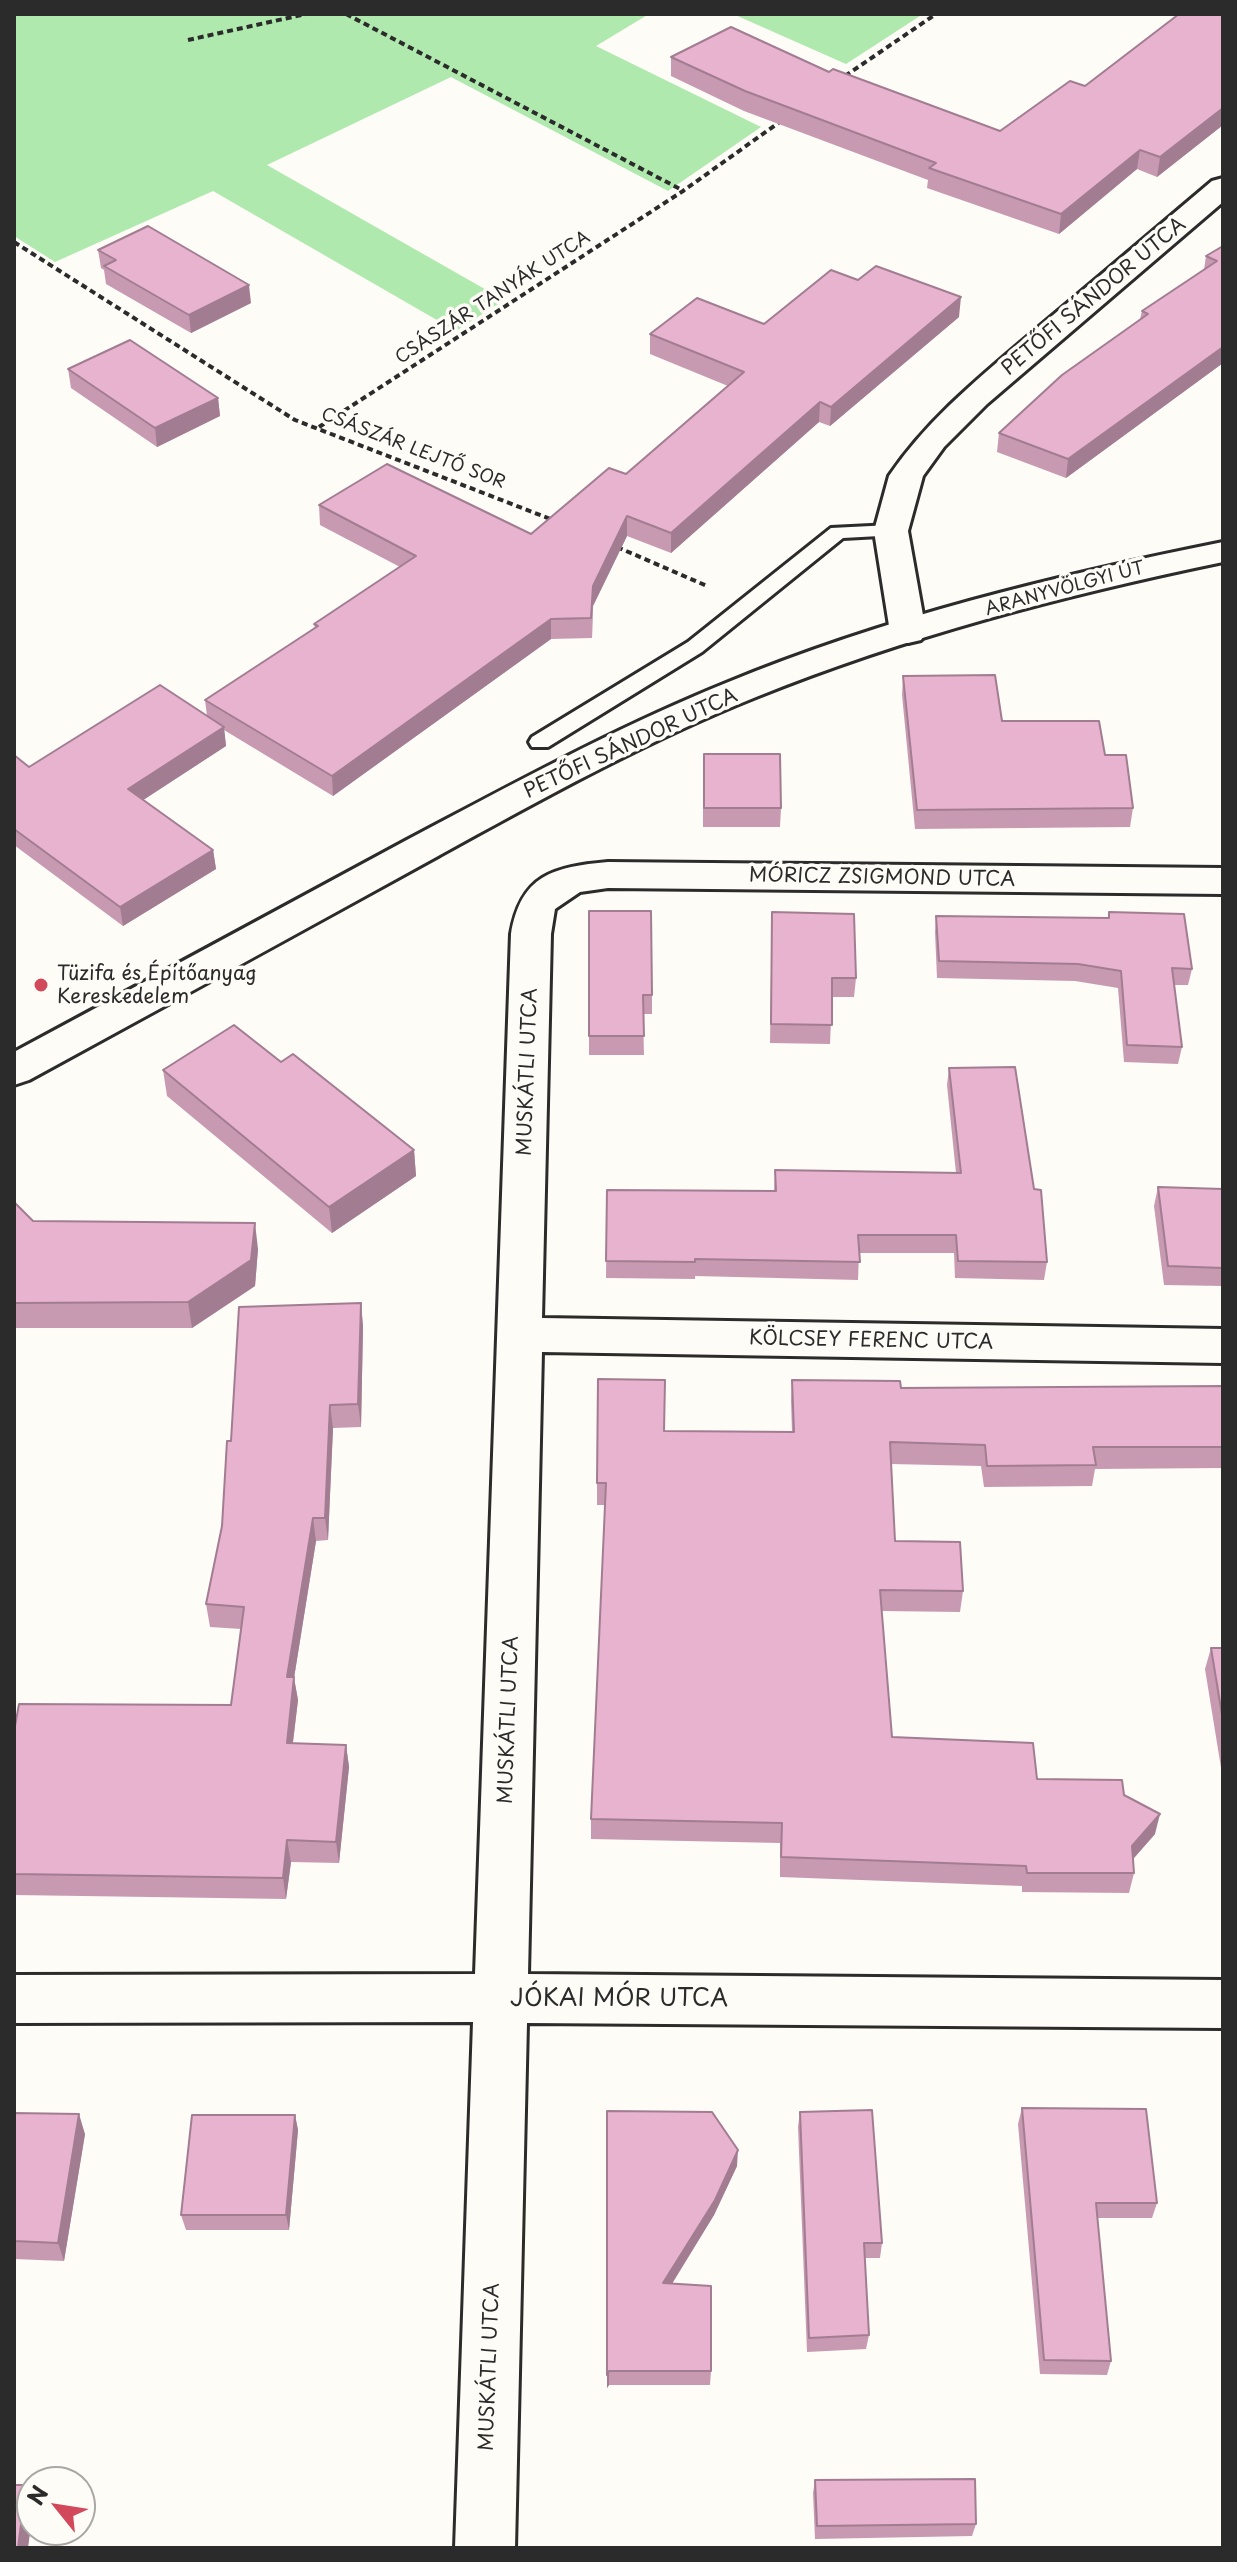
<!DOCTYPE html>
<meta charset="utf-8">
<style>
body{margin:0}
#map{position:relative;width:1237px;height:2562px;overflow:hidden;background:#fdfcf7;font-family:"Playpen Sans",sans-serif}
canvas{display:block}
.frame{position:absolute;inset:0;border:16px solid #2b2b2b;pointer-events:none}
.north{position:absolute;left:16px;top:2466px;width:80px;height:80px;box-sizing:border-box;background:#fdfcf7;border:2px solid #a9a8a5;border-radius:50%;rotate:300deg;font-size:22px;font-weight:700;line-height:32px;text-align:center;color:#2b2b2b}
.north::after{content:'';display:block;margin:auto;width:28px;height:36px;background:#d1495b;clip-path:polygon(50% 0,100% 100%,50% 72%,0 100%)}
</style>
<div id="map">
<canvas width="1237" height="2562"></canvas>
<div class="frame"></div>
<div class="north">N</div>
</div>
<script>
const ctx = document.querySelector('canvas').getContext('2d');
ctx.lineJoin = 'round';
function paint(path, color) { ctx.fillStyle = color; ctx.fill(path, 'evenodd'); }
function stroke(path, color, width, dash) { ctx.strokeStyle = color; ctx.lineWidth = width; ctx.lineCap = dash ? 'butt' : 'round'; ctx.setLineDash(dash || []); ctx.stroke(path); }
function label(font, color, halo, rows, align = 'center') {
  ctx.font = font + ' "Playpen Sans",sans-serif'; ctx.lineWidth = 7; ctx.setLineDash([]); ctx.textBaseline = 'middle'; ctx.strokeStyle = halo; ctx.fillStyle = color; for (const [text, x, y, turn = 0] of rows) {
    ctx.save(); ctx.translate(x, y); ctx.rotate((+turn || 0) * Math.PI / 180); ctx.textAlign = isNaN(turn) ? turn : align; if (halo) ctx.strokeText(text, 0, 0); ctx.fillText(text, 0, 0); ctx.restore();
  }
}
const green = new Path2D(`
 M14,14H649L596,46L761,127L668,191L451,77L267,165L504,300L456,331L213,191L55,262L14,236Z
 M733,14H923L846,64Z`);
const path = new Path2D(`
 M346,14L682,190
 M188,40L306,14
 M845,76L936,14
 M14,242L295,420L553,520
 M319,427L683,191L781,121
 M617,547L707,586`);
const lane = new Path2D(`
 M891,525L901,531L898,535L843,538L702,652L548,747H532L529,742L532,737L688,642L831,528Z`);
const street = new Path2D(`
 M1223,178V202L987,404L944,447L923,476L908,531L926,632L921,640L908,643L895,640L890,632L874,531L889,476C930,416 985,373 1040,326C1098,278 1155,229 1212,181Z
 M608,862L1223,868V894L608,888L580,892L555,909L551,934L542,1318L1223,1329V1363L542,1352L528,1974L1223,1980V2028L527,2023L515,2548H455L473,2022L14,2023V1975L475,1974L511,934C521,875 553,867 608,862Z`);
const secondary = new Path2D(`
 M1223,542V562C1064,595 907,636 756,697C646,741 542,799 438,856C302,931 165,1006 29,1080L14,1085V1052C145,982 275,911 405,841C511,785 615,728 726,683C886,617 1054,576 1223,542Z`);
const wall = new Path2D(`
 M1223,14V125L1157,177L1137,169L1059,234L927,188L928,180L744,111L671,76V57L829,72L1000,131Z
 M1223,246V363L1066,478L997,452L999,433L1140,319L1142,311L1204,270L1206,256Z
 M98,250L251,303L191,333L106,284L104,270L101,268Z
 M959,317L830,426L819,422L671,553L627,536L593,606L592,638L551,639L333,796L224,730L226,746L143,800L213,850L216,869L123,926L14,845V755L29,767L207,716L205,700L315,628L314,624L400,567L320,525L319,505L531,534L626,474L728,386L650,354V334L764,324Z
 M68,369L218,398L220,416L157,447L71,388Z
 M903,676L1002,721L1105,755L1133,808L1130,827L915,829L902,695Z
 M703,773L781,808L780,827H703Z
 M589,911L652,995V1014H643L644,1055H589Z
 M772,912L856,978L854,997H832L830,1044L770,1043Z
 M1109,912L1192,969L1188,985H1174L1182,1047L1178,1064L1124,1062L1118,988L1075,981L937,978L935,932L936,916L1108,918Z
 M281,1062L414,1150L416,1176L332,1233L167,1096L163,1070Z
 M949,1068L1034,1189L1047,1262L1044,1280L955,1278L954,1253H859L858,1280L695,1276V1279L606,1278L607,1190L774,1191L775,1170L956,1173L947,1085Z
 M1158,1187L1223,1189V1286L1164,1285L1154,1206Z
 M14,1202L33,1221L258,1249L255,1286L192,1328H14Z
 M361,1303L363,1327L361,1427L333,1428L328,1540L316,1541L294,1678L298,1700L293,1743L346,1745L349,1767L339,1863L291,1862L286,1899L14,1895V1726L231,1705L241,1629L210,1627L206,1604L222,1526L231,1441Z
 M792,1380L901,1388L1223,1386V1468L1095,1469L1092,1486L984,1487L981,1466L891,1464L895,1541L963,1591L960,1612L882,1611L892,1737L1037,1779L1124,1795L1155,1834L1133,1859L1134,1873L1129,1893L1022,1892V1886L780,1877V1843L591,1839V1819L605,1505H597V1483L664,1431L792,1432L791,1401Z
 M1211,1648H1223V1780L1205,1669Z
 M1022,2108L1157,2203L1152,2218H1097L1111,2361L1107,2375L1040,2374L1018,2124Z
 M607,2111L737,2166L714,2215L672,2284L711,2371L710,2385H609L607,2388Z
 M800,2112L882,2243L880,2258H865L869,2335L866,2349L807,2352L798,2127Z
 M14,2113L85,2134L64,2261L14,2259Z
 M295,2115L298,2130L289,2230H186L181,2215Z
 M815,2480L976,2524L972,2536L815,2539L813,2493Z`);
const shadedWall = new Path2D(`
 M1223,108V125L1157,177L1160,157Z
 M1140,150L1137,169L1059,234L1061,214Z
 M249,285L251,303L191,333L189,315Z
 M961,297L959,317L830,426L831,407Z
 M1223,347V363L1066,478L1068,459Z
 M218,398L220,416L157,447L155,428Z
 M820,402L819,422L671,553V533Z
 M627,516V536L593,606L592,638L593,586Z
 M551,619V639L333,796L332,776Z
 M224,727L226,746L131,808L128,789Z
 M213,850L216,869L123,926L120,907Z
 M414,1150L416,1176L332,1233L329,1207Z
 M255,1223L258,1249L255,1286L192,1328L188,1302Z
 M361,1303L363,1327L361,1427L358,1404Z
 M330,1405L333,1428L328,1540L325,1518Z
 M313,1518L316,1541L294,1678L298,1700L290,1765L287,1743V1677Z
 M346,1745L349,1767L339,1863L336,1842Z
 M1160,1814L1155,1834L1127,1866L1132,1846Z
 M287,1840L291,1862L286,1899L283,1878Z
 M79,2114L85,2134L64,2261L58,2243Z
 M295,2115L298,2130L289,2230L286,2215Z
 M738,2150L737,2166L714,2215L663,2298V2283Z
 M609,2371V2385L607,2388V2375Z
 M26,2485L32,2499V2518L28,2548H18Z`);
const building = new Path2D(`
 M1179,14H1223V108L1160,157L1140,150L1061,214L929,168L936,163L745,91L671,57L731,27L829,72L833,69L1000,131L1070,81L1085,86Z
 M148,226L249,285L189,315L104,266L116,260L98,250Z
 M1223,246V347L1068,459L999,433L1062,375L1148,314L1142,311L1217,261L1206,256Z
 M876,266L961,297L831,407L820,402L671,533L627,516L593,586L591,618L551,619L332,776L205,700L318,626L314,624L416,556L319,505L387,464L531,534L609,468L626,474L744,372L650,334L697,298L764,324L831,270L858,280Z
 M130,340L218,398L155,428L68,369Z
 M995,675L1002,721H1099L1105,755H1126L1133,808L917,810L903,676Z
 M160,685L224,727L128,789L213,850L120,907L14,829V755L29,767Z
 M704,754H780L781,808H704Z
 M589,911H651L652,995H643L644,1036H589Z
 M772,912L854,914L856,978H832V1025L771,1024Z
 M1109,912L1184,914L1192,969L1172,968L1182,1047L1127,1045L1121,971L1078,964L939,961L936,916L1109,918Z
 M234,1025L281,1062L293,1054L414,1150L329,1207L163,1070Z
 M1015,1067L1034,1189L1041,1190L1047,1262L958,1261L956,1235H858L860,1262L695,1259V1262L606,1261L607,1190L776,1191L775,1170L961,1173L949,1068Z
 M1158,1187L1223,1189V1268L1168,1266Z
 M14,1202L33,1221L255,1223L251,1260L188,1302L14,1303Z
 M361,1303L358,1404L330,1405L325,1518H313L287,1677H294L287,1743L346,1745L336,1842L287,1840L283,1878L14,1874V1726H15L19,1704L231,1705L244,1607L206,1604L222,1526L227,1441H231L239,1307Z
 M598,1379L665,1380L664,1431L794,1432L792,1380L900,1381L901,1388L1223,1386V1447H1093L1096,1465L987,1466L985,1445L890,1442L895,1541L960,1542L963,1591L880,1590L892,1737L1033,1743L1037,1779L1122,1780L1124,1795L1160,1814L1132,1846L1134,1873H1027L1026,1866L781,1857L782,1823L591,1819L606,1483H597Z
 M1211,1648H1223V1721Z
 M1022,2108L1146,2109L1157,2203H1096L1111,2361L1044,2360Z
 M872,2110L882,2243H864L869,2335L809,2338L800,2112Z
 M607,2111L712,2112L738,2150L715,2200L663,2283L711,2286V2371H609L607,2375Z
 M14,2113L79,2114L58,2243L14,2241Z
 M192,2115H295L286,2215H181Z
 M975,2479L976,2524L817,2526L815,2480Z
 M14,2485H26L18,2548H14Z`);
const markers = [
 [41,985,8,"#d1495b"]
];
const farStreetnames = [
 ["CSÁSZÁR TANYÁK UTCA",493,298,-33],
 ["CSÁSZÁR LEJTŐ SOR",413,449,21],
 ["ARANYVÖLGYI ÚT",1065,589,-15]
];
const streetNames = [
 ["PETŐFI SÁNDOR UTCA",1094,297,-40],
 ["PETŐFI SÁNDOR UTCA",631,744,-25],
 ["MÓRICZ ZSIGMOND UTCA",882,878,1],
 ["MUSKÁTLI UTCA",528,1072,-88],
 ["KÖLCSEY FERENC UTCA",871,1341,1],
 ["MUSKÁTLI UTCA",509,1720,-88],
 ["MUSKÁTLI UTCA",490,2367,-88]
];
const poiNames = [
 ["Tüzifa és Építőanyag",57,974],
 ["Kereskedelem",57,997]
];
const nearStreetnames = [
 ["JÓKAI MÓR UTCA",619,1999]
];
paint(green, '#afe9ad');
stroke(lane, '#2b2b2b', 6);
stroke(street, '#2b2b2b', 6);
stroke(secondary, '#2b2b2b', 6);
stroke(path, '#2b2b2b', 4, [6, 4]);
paint(lane, '#fdfcf7');
paint(street, '#fdfcf7');
paint(secondary, '#fdfcf7');
paint(wall, '#c89ab2');
paint(shadedWall, '#a27d91');
paint(building, '#e8b3cf');
stroke(building, '#a27d91', 2);
for (const [x, y, r, color] of markers) { const dot = new Path2D(); dot.arc(x, y, r, 0, 2 * Math.PI); ctx.fillStyle = color; ctx.fill(dot); stroke(dot, '#fdfcf7', 3); }
label('18px', '#2b2b2b', '#fdfcf7', farStreetnames);
label('20px', '#2b2b2b', '#fdfcf7', streetNames);
label('20px', '#2b2b2b', '#fdfcf7', poiNames, 'left');
label('24px', '#2b2b2b', '#fdfcf7', nearStreetnames);
</script>
